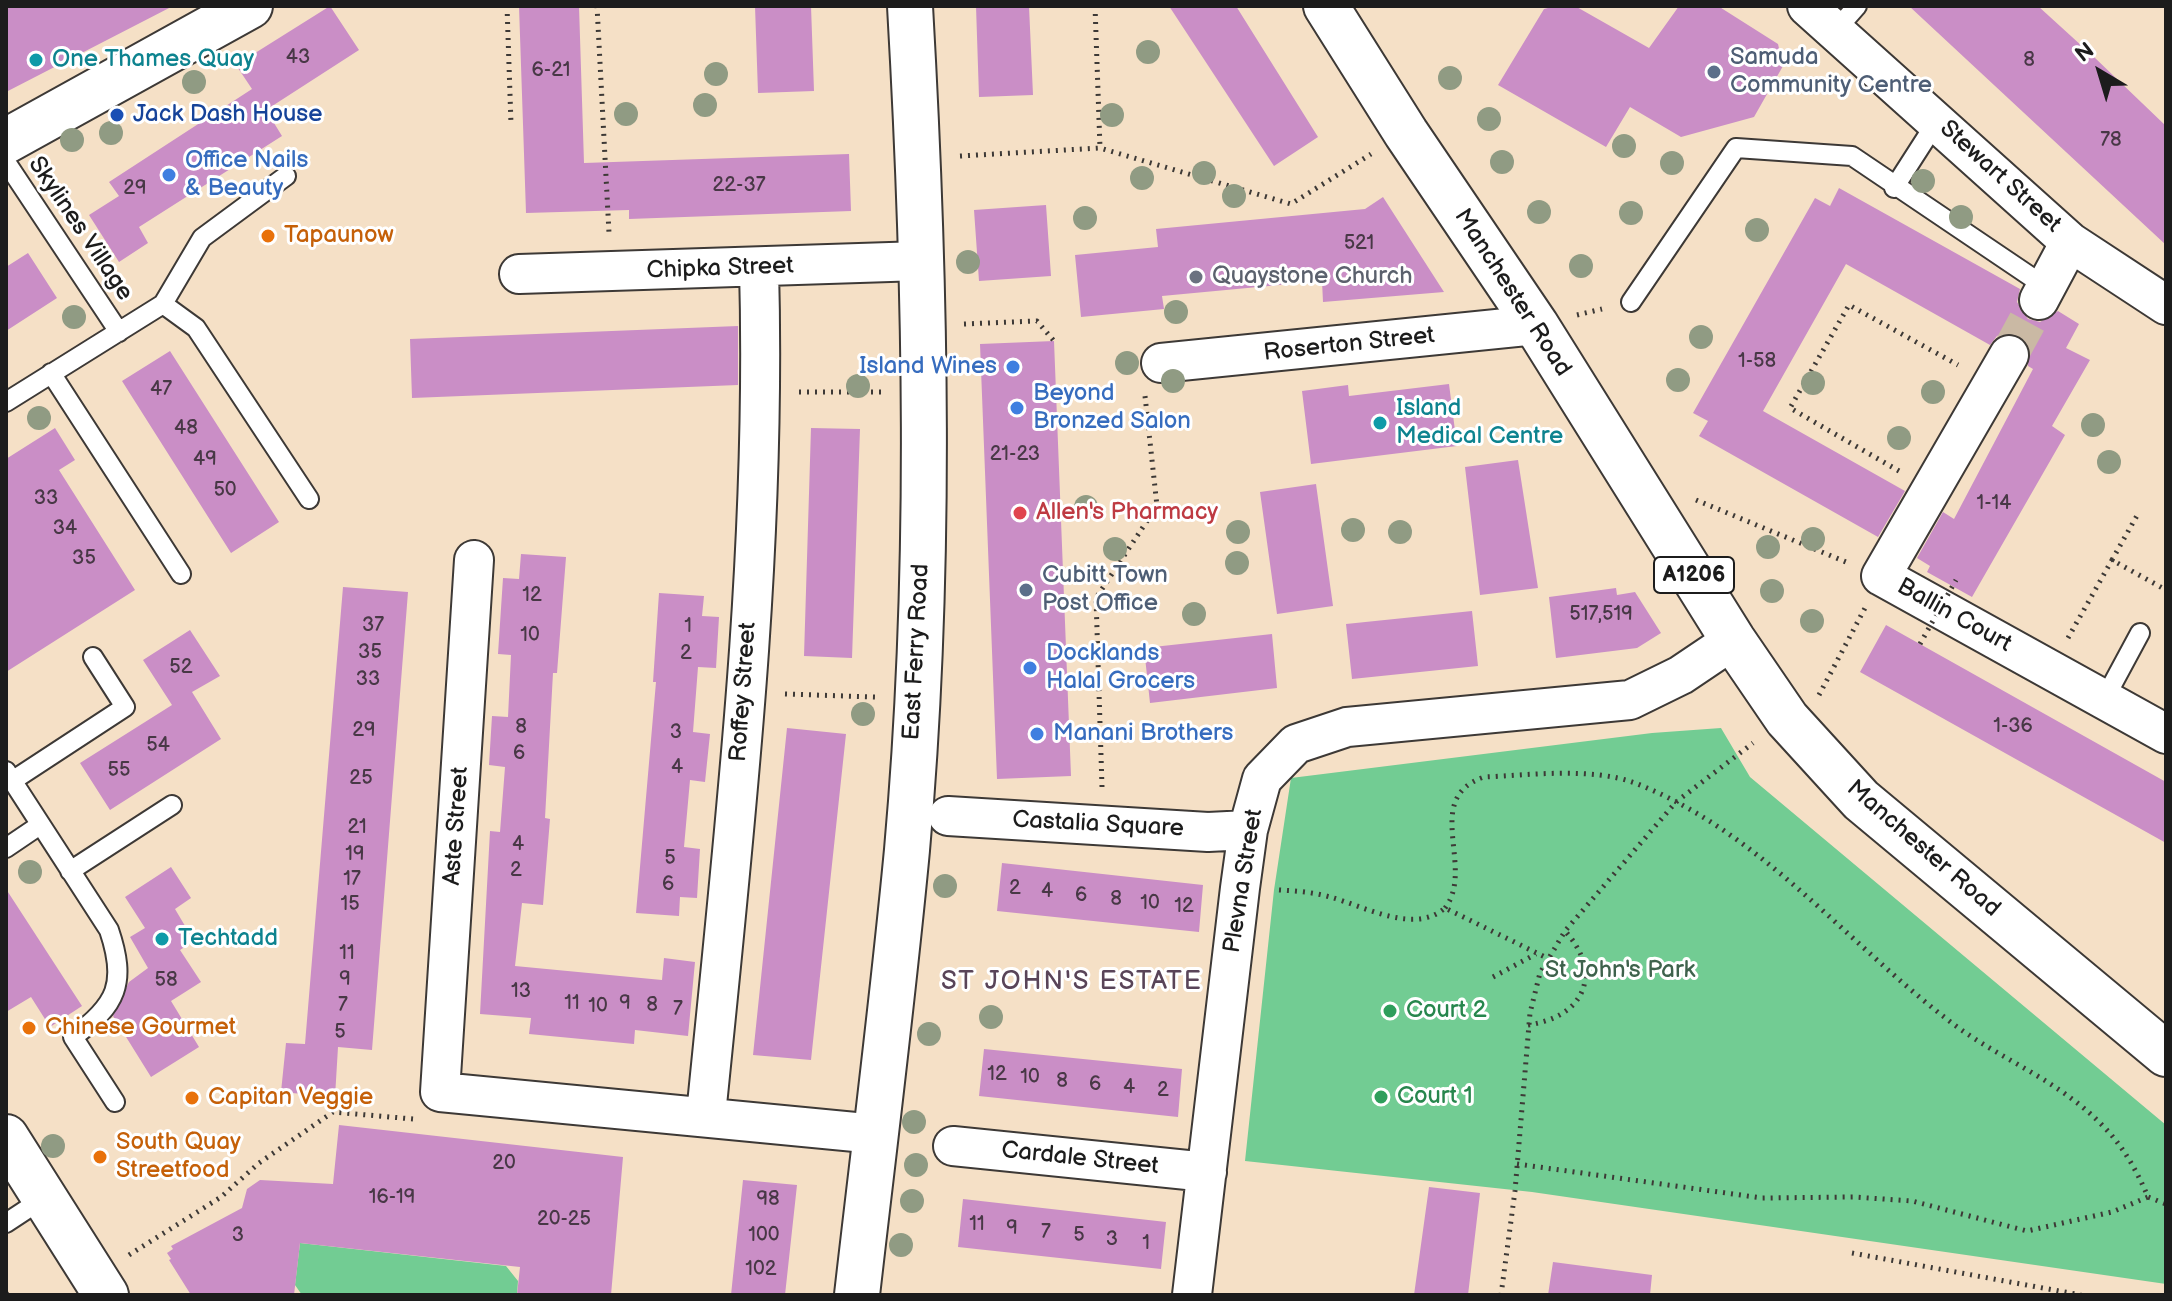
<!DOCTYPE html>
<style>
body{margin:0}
#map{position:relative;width:2172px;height:1301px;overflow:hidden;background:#f5e0c6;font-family:"Balsamiq Sans",sans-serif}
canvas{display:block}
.frame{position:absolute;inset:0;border:8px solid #1c1c1c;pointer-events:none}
.north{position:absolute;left:2060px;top:32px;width:80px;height:80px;-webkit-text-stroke:6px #fff;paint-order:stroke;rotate:322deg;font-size:22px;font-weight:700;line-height:32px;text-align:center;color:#1c1c1c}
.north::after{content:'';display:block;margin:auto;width:28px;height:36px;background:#1c1c1c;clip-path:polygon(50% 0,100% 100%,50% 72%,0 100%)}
</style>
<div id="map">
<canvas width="2172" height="1301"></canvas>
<div class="frame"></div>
<div class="north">N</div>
</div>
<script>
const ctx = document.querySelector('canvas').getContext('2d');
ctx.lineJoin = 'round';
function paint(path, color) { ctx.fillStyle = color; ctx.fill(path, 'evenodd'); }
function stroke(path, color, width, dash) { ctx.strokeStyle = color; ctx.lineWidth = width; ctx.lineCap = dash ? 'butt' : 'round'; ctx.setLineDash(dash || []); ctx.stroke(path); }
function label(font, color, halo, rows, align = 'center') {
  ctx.font = font + ' "Balsamiq Sans",sans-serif'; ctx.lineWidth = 6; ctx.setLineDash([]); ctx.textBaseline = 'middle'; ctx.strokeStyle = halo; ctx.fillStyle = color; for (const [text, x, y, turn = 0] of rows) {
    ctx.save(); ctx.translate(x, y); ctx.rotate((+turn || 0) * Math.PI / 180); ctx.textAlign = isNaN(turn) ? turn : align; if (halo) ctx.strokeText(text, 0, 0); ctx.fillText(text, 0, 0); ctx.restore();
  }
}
const green = new Path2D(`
 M1721,728L1750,777L2166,1125V1284L1532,1192L1245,1161L1274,890L1291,778L1652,733Z
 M300,1243L506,1266L518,1281L517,1295H302L295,1285Z`);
const building = new Path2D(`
 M6,6H173L6,92Z
 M330,6L359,50L266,110L282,136L139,227L148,243L119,262L89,215L119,196L109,182L252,89L236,65Z
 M519,6H579L584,163L849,154L851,211L629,219V210L526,213Z
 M755,6H811L814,91L758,93Z
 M976,6H1029L1033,95L979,97Z
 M1169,6H1236L1318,137L1274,166Z
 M1556,6H1575L1649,48L1679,6H1718L1778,44L1783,66L1754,117L1681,137L1630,107L1606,147L1498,85L1544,9Z
 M1909,6H2038L2094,57L2166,126V245Z
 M1839,188L2020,289L2017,302L2028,319L2040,322L2058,311L2079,324L2066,348L2090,360L2052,426L2065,435L1972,597L1927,572L1930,566L1917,558L1943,512L1954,519L2033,369L2028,366V345L2021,336L2008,333L1997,336L1990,345L1846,264L1763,411L1905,491L1878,537L1699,436L1708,421L1693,413L1815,198L1830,206Z
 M1383,197L1444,292L1323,302L1322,281L1162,296L1164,309L1081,317L1075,255L1158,247L1156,229L1365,209Z
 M1046,205L1051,276L979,281L974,210Z
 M28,253L57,298L6,331V267Z
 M738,326V385L412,398L410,339Z
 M1054,341L1071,776L997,779L980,344Z
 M170,351L279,522L231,553L122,381Z
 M1449,384L1457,446L1311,464L1302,391L1348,385L1349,396Z
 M55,428L75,460L59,470L135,590L6,672V459Z
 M811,428L860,429L852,658L804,656Z
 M1518,460L1538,588L1480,595L1465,467Z
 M1316,484L1333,606L1277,614L1260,492Z
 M521,554L566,557L557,673H553L545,818L550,819L543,905L522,903L515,966L662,980L664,958L695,962L688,1036L635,1030L634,1044L529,1034L531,1018L480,1014L490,831L500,832L505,767L489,765L492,716L508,717L511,655L498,654L503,578L519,579Z
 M343,587L408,592L372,1050L338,1047L335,1097L281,1092L286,1043L305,1044Z
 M1616,588L1617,595L1635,592L1661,633L1637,648L1556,658L1549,597Z
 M659,593L704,596L702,616L719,617L716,668L698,667L693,732L710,734L705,782L690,780L684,847L700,849L697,898L680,897L679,916L636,913L656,682H653Z
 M1472,611L1478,666L1352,679L1346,624Z
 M1886,625L2166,782V843L1860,672Z
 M190,630L220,676L192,692L221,739L110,810L80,763L172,705L143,660Z
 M1272,634L1277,688L1150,703L1144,648Z
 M787,728L846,734L811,1060L753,1055Z
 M1002,863L1203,885L1199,932L997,911Z
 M171,867L191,898L175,909L194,941L180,950L201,982L171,1001L199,1047L151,1077L113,1016L129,982L148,968L130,937L145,928L125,897Z
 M6,889L82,1006L50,1027L31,997L6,1012Z
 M984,1049L1182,1069L1178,1117L979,1096Z
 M339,1125L623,1157L611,1295H517L520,1267L300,1243L294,1295H191L169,1260L171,1259L167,1253L173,1249L171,1246L242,1208L247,1189L260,1180L333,1184Z
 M743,1180L797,1185L785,1295H731Z
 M1429,1187L1480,1193L1468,1295H1414Z
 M963,1199L1166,1222L1161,1269L958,1247Z
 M1553,1262L1652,1275L1650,1295H1548Z`);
const streetTunnel = new Path2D(`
 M2009,355L2039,300`);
const path = new Path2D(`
 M507,6L511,124
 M597,6L609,233
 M1095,6L1100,148
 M960,156L1100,148L1291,204L1371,154
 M1577,315L1602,309
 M964,324L1037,321L1054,341
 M799,392H881
 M1899,471L1790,408L1849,305L1958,365
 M1696,500L1846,562
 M2112,560L2139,512
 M2068,638L2112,560L2166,590
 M785,694L875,697
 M1819,695L1865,608
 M1102,787L1096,598L1157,506L1145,396
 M1279,890C1296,891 1313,892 1330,897C1364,906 1414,935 1445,908L1547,958
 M1445,908C1476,868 1421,798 1484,777C1529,775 1592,767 1635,783C1759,831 1845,941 1948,1020C1998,1059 2058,1079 2103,1126C2123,1146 2137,1171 2148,1197L2166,1204
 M1493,977L1536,954
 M1528,1025C1584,1017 1604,974 1565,931
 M1517,1164L1762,1198L1854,1197L1912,1201L2027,1231L2112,1212L2148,1197
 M1852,1253L2081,1295
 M129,1255L221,1197L259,1163L333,1112L413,1119
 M1501,1295L1515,1191L1530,1013L1540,973L1565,931L1676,802L1753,743`);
const lane = new Path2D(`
 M1835,31L1857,6
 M6,162L119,332
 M1894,188L1937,121
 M1631,302L1736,148L1852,156L2046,287
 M163,304L196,328L309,499
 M51,373L181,574
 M6,402L163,304L202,238L286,176
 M2105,698L2140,633
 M6,771L109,930C127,983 117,1005 73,1037L115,1102
 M12,781L125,707L93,657
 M6,848L40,825
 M70,871L172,805
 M6,1223L44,1198`);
const street = new Path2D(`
 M1807,6L2070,242L2166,305
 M519,274L921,261
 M2039,300L2070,242
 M2009,355L1881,576L2166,734
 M1161,363L1536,325
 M474,560L440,1092L876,1134
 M948,816L1208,832L1248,830
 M706,1115C734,834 767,550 759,268
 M953,1146L1207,1172
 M1192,1295L1240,888L1248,830L1262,779L1296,744L1347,727L1630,700L1681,675L1733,640`);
const secondary = new Path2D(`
 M6,141L250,6
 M6,1137L106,1295
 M857,1295C874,1147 893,998 907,850C932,570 926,286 910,6`);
const primary = new Path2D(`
 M1326,6L1406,133L1536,325L1733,640L1787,719L1861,800L2166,1054`);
const tram = new Path2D(`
 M6,1290L9,1295`);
const pathBridge = new Path2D(`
 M1920,644L1956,580`);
const trees = [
 [1148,52],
 [716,74],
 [1450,78],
 [194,82],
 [705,105],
 [626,114],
 [1112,115],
 [1489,119],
 [111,133],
 [72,140],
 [1624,146],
 [1502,162],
 [1672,163],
 [1204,173],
 [1142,178],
 [1923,181],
 [1234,196],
 [1539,212],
 [1631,213],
 [1961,217],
 [1085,218],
 [1757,230],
 [968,262],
 [1581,266],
 [1176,312],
 [74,317],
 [1701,337],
 [1127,363],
 [1678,380],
 [1173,381],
 [1813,383],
 [858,386],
 [1933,392],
 [39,418],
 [2093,425],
 [1899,438],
 [2109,462],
 [1086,507],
 [1353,530],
 [1238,532],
 [1400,532],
 [1813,539],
 [1768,547],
 [1115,549],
 [1237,563],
 [1772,591],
 [1194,614],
 [1812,621],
 [863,714],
 [30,872],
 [945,886],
 [991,1017],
 [929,1034],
 [914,1122],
 [53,1146],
 [916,1165],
 [912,1201],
 [901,1245]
];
const markers = [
 [36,60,8,"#0f9aa8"],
 [1714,72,8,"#5c6f8a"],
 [117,115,8,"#1a4fb4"],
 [169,175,8,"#3f7fe0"],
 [268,236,8,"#e8710a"],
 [1196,277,8,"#6b7280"],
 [1013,367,8,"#3f7fe0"],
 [1017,408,8,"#3f7fe0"],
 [1380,423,8,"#0f9aa8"],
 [1020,513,8,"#e0444e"],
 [1026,590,8,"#5c6f8a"],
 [1030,668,8,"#3f7fe0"],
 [1037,734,8,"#3f7fe0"],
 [162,939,8,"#0f9aa8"],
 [1390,1011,8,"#2e9e5b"],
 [29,1028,8,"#e8710a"],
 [1381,1097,8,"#2e9e5b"],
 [192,1098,8,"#e8710a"],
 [100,1157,8,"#e8710a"]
];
const numberNames = [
 ["43",298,58],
 ["8",2029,61],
 ["6-21",551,71],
 ["78",2111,141],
 ["22-37",739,186],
 ["29",135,189],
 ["521",1359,244],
 ["1-58",1757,362],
 ["47",161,390],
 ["48",186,429],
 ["21-23",1015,455],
 ["49",205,460],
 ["50",225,491],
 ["33",46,499],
 ["1-14",1994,504],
 ["34",65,529],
 ["35",84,559],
 ["12",532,596],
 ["517,519",1601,615],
 ["37",373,626],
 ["1",688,627],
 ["10",530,636],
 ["35",370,653],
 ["2",686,654],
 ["52",181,668],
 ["33",368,680],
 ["1-36",2013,727],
 ["8",521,728],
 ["29",364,731],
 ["3",676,733],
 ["54",158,746],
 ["6",519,754],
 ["4",677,768],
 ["55",119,771],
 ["25",361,779],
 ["21",357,828],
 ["4",518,845],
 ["19",355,855],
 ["5",670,859],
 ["2",516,871],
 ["17",352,880],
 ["6",668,885],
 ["2",1015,889],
 ["4",1047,892],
 ["6",1081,896],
 ["8",1116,900],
 ["10",1150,904],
 ["15",350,905],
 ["12",1184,907],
 ["11",347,954],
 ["9",345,980],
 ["58",166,981],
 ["13",521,992],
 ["11",572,1004],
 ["9",625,1004],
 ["7",343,1006],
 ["8",652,1006],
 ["10",598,1007],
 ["7",678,1010],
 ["5",340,1033],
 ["12",997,1075],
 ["10",1030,1078],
 ["8",1062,1082],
 ["6",1095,1085],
 ["4",1129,1088],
 ["2",1163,1091],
 ["20",504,1164],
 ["16-19",392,1198],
 ["98",768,1200],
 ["20-25",564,1220],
 ["11",977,1225],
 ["9",1012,1229],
 ["7",1046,1233],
 ["3",238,1236],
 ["100",764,1236],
 ["5",1079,1236],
 ["3",1112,1240],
 ["1",1146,1244],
 ["102",761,1270]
];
const shields = [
 [1694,575,80]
];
const shieldNames = [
 ["A1206",1694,575]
];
const serviceNames = [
 ["Samuda",1730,58],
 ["Community Centre",1730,86],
 ["Cubitt Town",1042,576],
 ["Post Office",1042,604]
];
const cultureNames = [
 ["One Thames Quay",52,60],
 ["Island",1396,409],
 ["Medical Centre",1396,437],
 ["Techtadd",178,939]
];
const transitNames = [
 ["Jack Dash House",133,115]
];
const shopNames = [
 ["Office Nails",185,161],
 ["& Beauty",185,189],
 ["Island Wines",997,367,"right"],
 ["Beyond",1033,394],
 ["Bronzed Salon",1033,422],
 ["Docklands",1046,654],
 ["Halal Grocers",1046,682],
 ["Manani Brothers",1053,734]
];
const streetNames = [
 ["Stewart Street",2000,177,42],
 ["Skylines Village",80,229,56],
 ["Chipka Street",720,269,-2],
 ["Manchester Road",1512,293,57],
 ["Roserton Street",1349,345,-6],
 ["Ballin Court",1954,616,29],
 ["East Ferry Road",917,652,-87],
 ["Roffey Street",744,692,-86],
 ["Castalia Square",1098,825,3],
 ["Aste Street",457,826,-86],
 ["Manchester Road",1923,849,41],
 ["Plevna Street",1244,881,-81],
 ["Cardale Street",1080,1159,6]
];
const foodNames = [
 ["Tapaunow",284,236],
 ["Chinese Gourmet",45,1028],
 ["Capitan Veggie",208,1098],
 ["South Quay",116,1143],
 ["Streetfood",116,1171]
];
const worshipNames = [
 ["Quaystone Church",1212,277]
];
const healthNames = [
 ["Allen's Pharmacy",1036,513]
];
const parkNames = [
 ["St John's Park",1620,971]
];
const leisureNames = [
 ["Court 2",1406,1011],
 ["Court 1",1397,1097]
];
const neighbourhoodNames = [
 ["ST JOHN'S ESTATE",1072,982]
];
paint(green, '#72cc93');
paint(building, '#ca8ec6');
stroke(streetTunnel, '#cab9a4', 38, [38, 19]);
stroke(lane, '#3d3936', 22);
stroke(street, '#3d3936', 42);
stroke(secondary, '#3d3936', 48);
stroke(primary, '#3d3936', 48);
stroke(path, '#3d3936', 5, [2, 6]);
stroke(lane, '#fff', 18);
stroke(street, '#fff', 38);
stroke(secondary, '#fff', 44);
stroke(primary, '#fff', 44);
stroke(tram, '#1c1c1c', 2);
stroke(pathBridge, '#3d3936', 5, [2, 6]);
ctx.fillStyle = '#909b83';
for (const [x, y] of trees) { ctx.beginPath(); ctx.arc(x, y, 12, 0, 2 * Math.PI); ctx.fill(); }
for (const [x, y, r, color] of markers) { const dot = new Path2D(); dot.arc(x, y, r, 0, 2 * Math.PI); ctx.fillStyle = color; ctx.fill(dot); stroke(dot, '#fff', 3); }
label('20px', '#483846', null, numberNames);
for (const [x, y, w] of shields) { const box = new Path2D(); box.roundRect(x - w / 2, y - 18, w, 36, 6); ctx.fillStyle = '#fff'; ctx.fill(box); stroke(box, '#1c1c1c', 2); }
label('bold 22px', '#1c1c1c', null, shieldNames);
label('24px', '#4e5e75', '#fff', serviceNames, 'left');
label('24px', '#0d838f', '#fff', cultureNames, 'left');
label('24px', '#164399', '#fff', transitNames, 'left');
label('24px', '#366cbe', '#fff', shopNames, 'left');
label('24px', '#1c1c1c', '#fff', streetNames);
label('24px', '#c56008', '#fff', foodNames, 'left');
label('24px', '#5b616d', '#fff', worshipNames, 'left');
label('24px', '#be3a42', '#fff', healthNames, 'left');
label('24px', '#3e624c', '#fff', parkNames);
label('24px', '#27864d', '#fff', leisureNames, 'left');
ctx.letterSpacing = '2px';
label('26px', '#594458', '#fff', neighbourhoodNames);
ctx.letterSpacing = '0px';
</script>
